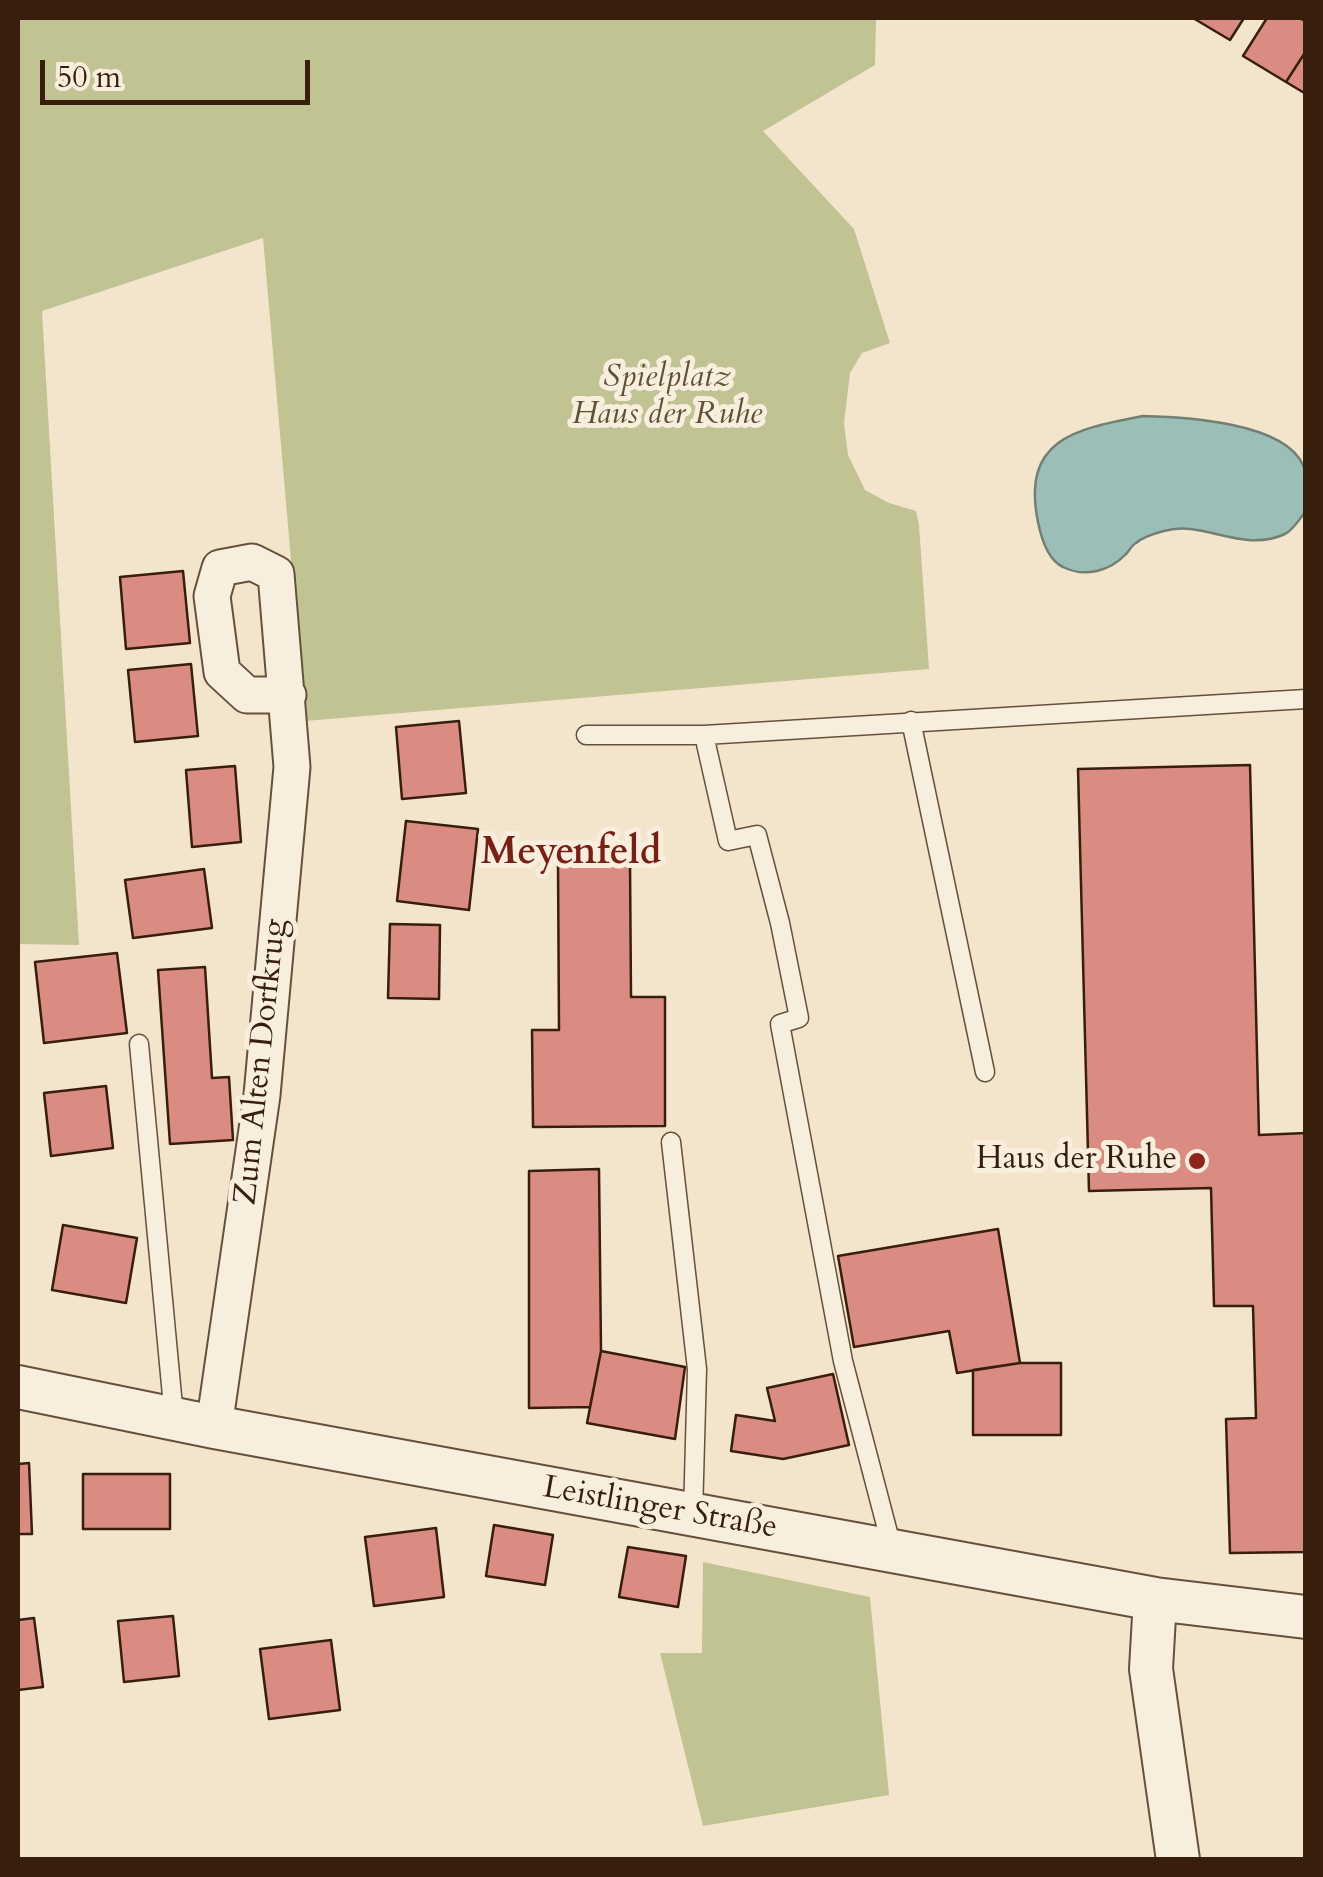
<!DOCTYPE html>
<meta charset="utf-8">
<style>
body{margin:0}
#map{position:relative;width:1323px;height:1877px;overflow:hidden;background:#f3e5cb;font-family:Cardo,serif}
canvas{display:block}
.frame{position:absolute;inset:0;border:20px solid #371e0d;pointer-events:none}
.scale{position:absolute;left:40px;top:60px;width:270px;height:45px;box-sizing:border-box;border:5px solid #371e0d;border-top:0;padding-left:12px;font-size:30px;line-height:35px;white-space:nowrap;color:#371e0d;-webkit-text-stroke:8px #f7eedd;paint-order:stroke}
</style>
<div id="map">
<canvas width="1323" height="1877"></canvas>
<div class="frame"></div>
<div class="scale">50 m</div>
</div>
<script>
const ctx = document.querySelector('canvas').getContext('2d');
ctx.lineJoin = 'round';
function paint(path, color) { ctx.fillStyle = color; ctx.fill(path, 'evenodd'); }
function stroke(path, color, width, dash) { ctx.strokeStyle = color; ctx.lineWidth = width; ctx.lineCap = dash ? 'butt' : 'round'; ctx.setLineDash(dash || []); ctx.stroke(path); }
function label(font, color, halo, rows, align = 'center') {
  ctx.font = font + ' Cardo,serif'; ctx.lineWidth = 10; ctx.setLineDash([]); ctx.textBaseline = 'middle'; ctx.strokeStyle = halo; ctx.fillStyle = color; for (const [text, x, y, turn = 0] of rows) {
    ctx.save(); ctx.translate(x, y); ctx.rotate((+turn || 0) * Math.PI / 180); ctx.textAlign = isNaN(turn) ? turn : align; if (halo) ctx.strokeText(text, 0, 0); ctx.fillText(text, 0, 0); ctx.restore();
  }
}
const green = new Path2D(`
 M18,18H876L875,65L763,131L854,229L888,337L890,343L862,353L850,373L844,423L848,455L865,490L889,503L916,511L919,525L929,669L305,721L263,238L42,311L79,945L18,944Z
 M703,1562L870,1597L889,1795L703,1826L660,1653H702Z`);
const water = new Path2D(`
 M1143,416C1184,417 1284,422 1303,465C1309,479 1306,498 1305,512C1299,520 1293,530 1285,534C1242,554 1202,519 1164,531C1156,533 1143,537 1136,543C1132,545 1129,551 1126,554C1110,571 1085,578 1063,567C1048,560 1041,537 1038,522C1021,438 1076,429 1143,416Z`);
const building = new Path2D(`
 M1193,18H1244L1230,40Z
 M1267,18H1299L1306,21V51L1286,82L1243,56Z
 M1306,51V94L1286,82Z
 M183,571L190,643L126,649L120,577Z
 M191,664L198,736L135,742L128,670Z
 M459,721L466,793L402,799L396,727Z
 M1250,765L1259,1135L1306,1133V1552L1230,1553L1226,1419L1256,1418L1253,1306H1214L1211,1188L1089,1191L1078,769Z
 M235,766L241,842L192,847L186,770Z
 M406,821L478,829L469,910L397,901Z
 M558,862H630L631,997H665V1126L533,1127L532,1030H559Z
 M204,869L212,928L133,938L125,880Z
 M390,924L440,925L439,999L388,998Z
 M117,953L127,1033L44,1043L35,962Z
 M205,967L212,1078L229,1077L233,1140L170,1144L158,970Z
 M106,1086L113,1148L51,1156L44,1093Z
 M599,1169L601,1351L590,1407L529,1408V1171Z
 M63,1225L137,1238L126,1303L52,1290Z
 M998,1229L1020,1363L957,1373L949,1331L854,1347L838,1256Z
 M601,1351L685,1367L675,1439L587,1423Z
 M1020,1363H1061V1435H973V1370Z
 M833,1374L849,1445L783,1459L731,1451L736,1415L775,1421L767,1388Z
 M29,1463L32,1534H18V1464Z
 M83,1474H170V1529H83Z
 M494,1525L553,1535L545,1585L486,1576Z
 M436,1528L444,1597L374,1606L365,1537Z
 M628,1547L686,1556L678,1607L619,1597Z
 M173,1616L179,1676L124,1682L118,1621Z
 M34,1618L43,1687L18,1690V1620Z
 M331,1640L340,1710L269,1719L260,1649Z`);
const service = new Path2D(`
 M911,721L985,1072
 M586,735H704
 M139,1044L174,1417
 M671,1142L697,1369L693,1515
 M892,1548L843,1361L780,1024L799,1018L780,923L757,835L728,841L704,735L1306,699`);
const minor = new Path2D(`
 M214,1427L262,1095L292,767L276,574L252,562L220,568L212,596L222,672L247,695H288`);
const tertiary = new Path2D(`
 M18,1387L214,1427L1155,1599L1306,1617
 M1155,1599L1151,1669L1178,1860`);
const markers = [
 [1197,1161,10,"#8f2418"]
];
const parkNames = [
 ["Spielplatz",667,379],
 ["Haus der Ruhe",667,416]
];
const streetNames = [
 ["Zum Alten Dorfkrug",262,1062,-84],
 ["Leistlinger Straße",660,1509,10]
];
const poiNames = [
 ["Haus der Ruhe",1177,1161]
];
const quarterNames = [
 ["Meyenfeld",571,854]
];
paint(green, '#c1c393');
paint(water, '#9bbfb7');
stroke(water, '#737f73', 2.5);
paint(building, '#da8c82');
stroke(building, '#371e0d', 2.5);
stroke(service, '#66503c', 21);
stroke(minor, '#66503c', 39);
stroke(tertiary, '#66503c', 46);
stroke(service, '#f7eedd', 18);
stroke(minor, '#f7eedd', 35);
stroke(tertiary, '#f7eedd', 42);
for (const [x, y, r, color] of markers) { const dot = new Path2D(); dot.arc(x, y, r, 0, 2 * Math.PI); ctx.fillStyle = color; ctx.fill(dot); stroke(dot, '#f7eedd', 4); }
label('italic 32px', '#605035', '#f7eedd', parkNames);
label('32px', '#371e0d', '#f7eedd', streetNames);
label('32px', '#371e0d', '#f7eedd', poiNames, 'right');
label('bold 38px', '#7a1f14', '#f7eedd', quarterNames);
</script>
